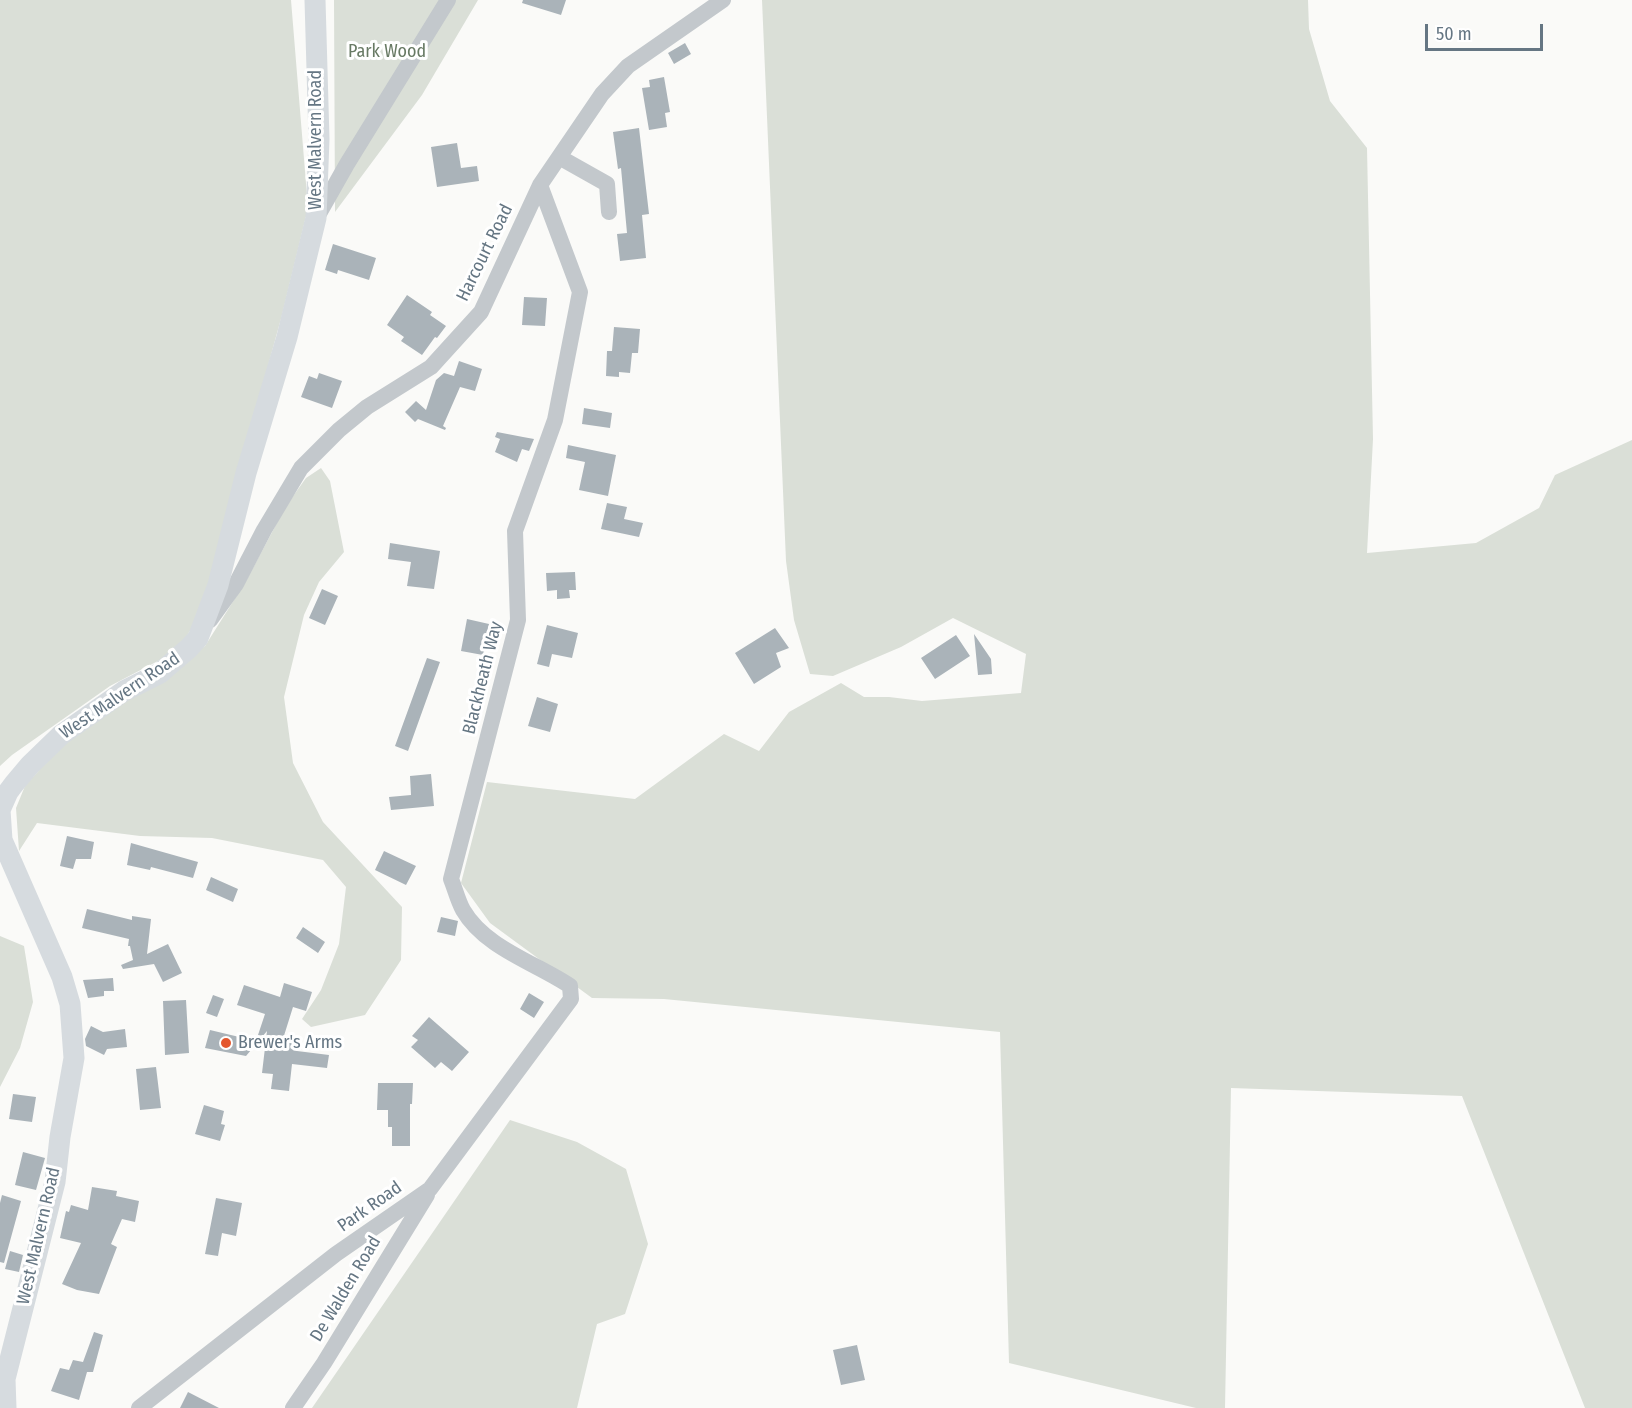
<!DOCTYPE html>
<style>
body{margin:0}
#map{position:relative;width:1632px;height:1408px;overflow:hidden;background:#fafaf8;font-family:"Fira Sans Condensed",sans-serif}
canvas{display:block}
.scale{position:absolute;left:1425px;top:24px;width:118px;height:27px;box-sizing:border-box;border:3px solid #657683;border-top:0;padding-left:8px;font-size:18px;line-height:21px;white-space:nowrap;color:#657683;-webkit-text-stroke:4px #fff;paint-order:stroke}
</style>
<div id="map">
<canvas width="1632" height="1408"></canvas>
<div class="scale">50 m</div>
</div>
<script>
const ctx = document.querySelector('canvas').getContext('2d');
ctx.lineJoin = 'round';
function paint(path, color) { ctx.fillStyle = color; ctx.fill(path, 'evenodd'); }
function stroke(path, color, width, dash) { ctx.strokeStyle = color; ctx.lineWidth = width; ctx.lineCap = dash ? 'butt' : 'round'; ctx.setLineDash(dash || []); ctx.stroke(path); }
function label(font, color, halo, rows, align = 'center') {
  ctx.font = font + ' "Fira Sans Condensed",sans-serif'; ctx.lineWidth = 6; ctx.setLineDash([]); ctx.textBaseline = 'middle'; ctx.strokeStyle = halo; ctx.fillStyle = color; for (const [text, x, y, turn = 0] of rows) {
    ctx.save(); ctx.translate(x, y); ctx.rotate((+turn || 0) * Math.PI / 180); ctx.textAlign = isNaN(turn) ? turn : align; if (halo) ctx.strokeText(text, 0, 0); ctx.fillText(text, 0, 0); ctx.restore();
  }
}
const green = new Path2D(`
 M0,0H291L308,208L282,315L200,613L179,650L110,686L12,755L0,766Z
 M334,0H478L422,95L335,212Z
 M762,0H1308L1309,29L1330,101L1367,148L1373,439L1367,553L1476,543L1539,508L1555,475L1632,440V1408H1585L1462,1096L1231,1088L1225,1408H1196L1009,1363L1000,1032L664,999L592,998L490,923L461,883L487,782L635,799L724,734L759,751L789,712L841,683L864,697H889L922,701L1021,693L1026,654L953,618L901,647L833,676L810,674L794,620L786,561Z
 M321,468L330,481L344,552L319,582L304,615L284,697L293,763L323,822L402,907L401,960L365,1015L311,1027L302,1019L321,990L339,944L346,887L323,860L212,838L140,836L37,823L19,851L16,808L25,786L68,738L205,646L246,581L286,506L306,478Z
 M0,936L24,946L33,1002L20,1048L0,1087Z
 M510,1120L577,1142L626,1169L648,1244L625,1314L597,1324L577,1408H312Z`);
const building = new Path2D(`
 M523,0H566L561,15L522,3Z
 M685,43L691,54L674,64L668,53Z
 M664,77L670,112L665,113L667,127L649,130L642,88L650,87L649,80Z
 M639,128L649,214L642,215L646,258L620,261L617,234L627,233L621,168L618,169L613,132Z
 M457,143L461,168L477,166L479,181L437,187L431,147Z
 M333,244L376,258L369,280L338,270L337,274L325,270Z
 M407,295L432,312L430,315L446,326L437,338L435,337L422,355L401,341L404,337L387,325Z
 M524,297L547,298L545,326L522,325Z
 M614,327L640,329L638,353H632L630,373L619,372V377L606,376L607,351H612Z
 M459,361L482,369L475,391L460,387L443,426L446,428L445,430L418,419L415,422L405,412L416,401L426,410L436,380L444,373L454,376Z
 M319,373L342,381L332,408L301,397L309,376L317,379Z
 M584,408L612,413L610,428L582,424Z
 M497,432L523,437L534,439L529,451L522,449L517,462L495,452L500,439L495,437Z
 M568,445L616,455L608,496L579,490L585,462L566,458Z
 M607,503L627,507L624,519L643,523L639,537L601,529Z
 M390,543L440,551L434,589L407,586L411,562L388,559Z
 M575,572L576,590H569L570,598L557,599V590L547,591L546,573Z
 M322,589L338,596L325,625L309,618Z
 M467,619L489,624L483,655L461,651Z
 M547,625L578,633L572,658L552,654L549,667L537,664Z
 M775,628L789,648L776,653L781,667L754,684L735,653Z
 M974,634L991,659L992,674L978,675Z
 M956,635L970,656L935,679L921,658Z
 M427,658L440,662L408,751L395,746Z
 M537,697L558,704L550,732L528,726Z
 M431,774L434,806L391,810L389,797L411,795L410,776Z
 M67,836L94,842L91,859H76L73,869L60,866Z
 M131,843L198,862L193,878L151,867L150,870L127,865Z
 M384,851L416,866L406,885L375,870Z
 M211,877L238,889L233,902L206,890Z
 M87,909L132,920V916L151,919L147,954L168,944L182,973L163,982L154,964L123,969L121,965L133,960L130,946H128L129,939L82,928Z
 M441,917L458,921L455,936L437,932Z
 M303,927L325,942L318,953L296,938Z
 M113,978L114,991H104V996L88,998L83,980Z
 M284,983L312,992L306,1011L293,1007L282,1042L298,1044L297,1051L329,1055L327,1068L292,1064L289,1091L271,1089L273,1074L262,1073L267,1031L246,1056L205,1048L210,1030L256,1041L265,1014L237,1005L244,985L280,997Z
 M529,993L544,1002L534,1018L520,1009Z
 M213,995L224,999L217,1017L206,1013Z
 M186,1000L189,1053L165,1055L163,1001Z
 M429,1017L469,1052L452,1071L441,1062L435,1068L411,1047L418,1040L412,1036Z
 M91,1026L103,1032L125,1029L127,1047L107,1049L104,1055L86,1046L85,1039Z
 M156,1067L161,1108L140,1110L136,1069Z
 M378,1083H413L412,1104H410V1146H392V1127H388V1110H377Z
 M13,1094L36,1097L32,1122L9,1119Z
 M204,1105L224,1111L221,1124L225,1125L220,1141L195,1134Z
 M23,1152L45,1158L36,1190L15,1185Z
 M92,1187L117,1191L116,1196L139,1201L135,1222L122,1219L111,1244L117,1247L99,1294L77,1290L62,1284L81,1243L60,1238L66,1211L69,1212L71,1205L88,1210Z
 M2,1195L21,1201L4,1263L0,1262V1203Z
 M216,1198L242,1203L236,1236L222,1233L218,1256L205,1254Z
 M10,1251L23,1255L19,1272L5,1269Z
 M94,1332L103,1335L93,1372H87L79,1400L51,1391L60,1368L69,1370L73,1360L83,1362Z
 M857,1345L865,1380L841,1385L833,1350Z
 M188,1392L219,1408H180Z`);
const minor = new Path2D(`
 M559,157L607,184L609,212
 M317,217L347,164L448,0
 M210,620L236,584L264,530L301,468L339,430L367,407L431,367L481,312L540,185L602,94L628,66L723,0
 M139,1408L336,1254L430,1189L571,999L570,986C536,963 485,948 463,910C458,901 455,889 451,879L518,620L515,531L555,420L580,292L540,185
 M293,1408L324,1363L427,1195`);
const major = new Path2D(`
 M6,1408L5,1379L55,1182L60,1137L74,1058L70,1004L62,977L2,840L0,810L8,792L14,784L30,765L61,735L124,691L160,673L189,648L198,638L218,585L246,473L287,337L316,218L319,139L315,0`);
const markers = [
 [226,1043,6,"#e4572e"]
];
const parkNames = [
 ["Park Wood",387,52]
];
const streetNames = [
 ["West Malvern Road",316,140,-90],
 ["Harcourt Road",485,253,-64],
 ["Blackheath Way",483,678,-76],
 ["West Malvern Road",120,696,-34],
 ["Park Road",370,1207,-35],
 ["West Malvern Road",39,1236,-77],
 ["De Walden Road",346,1289,-59]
];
const poiNames = [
 ["Brewer's Arms",238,1043]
];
paint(green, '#dadfd7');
paint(building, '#aab3b9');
stroke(minor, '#c3c8cc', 16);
stroke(major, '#d6dbdf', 21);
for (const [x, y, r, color] of markers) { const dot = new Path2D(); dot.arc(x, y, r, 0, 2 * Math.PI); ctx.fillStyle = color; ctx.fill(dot); stroke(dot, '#fff', 2); }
label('18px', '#687a64', '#fff', parkNames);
label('18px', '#657683', '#fff', streetNames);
label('18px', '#657683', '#fff', poiNames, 'left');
</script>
